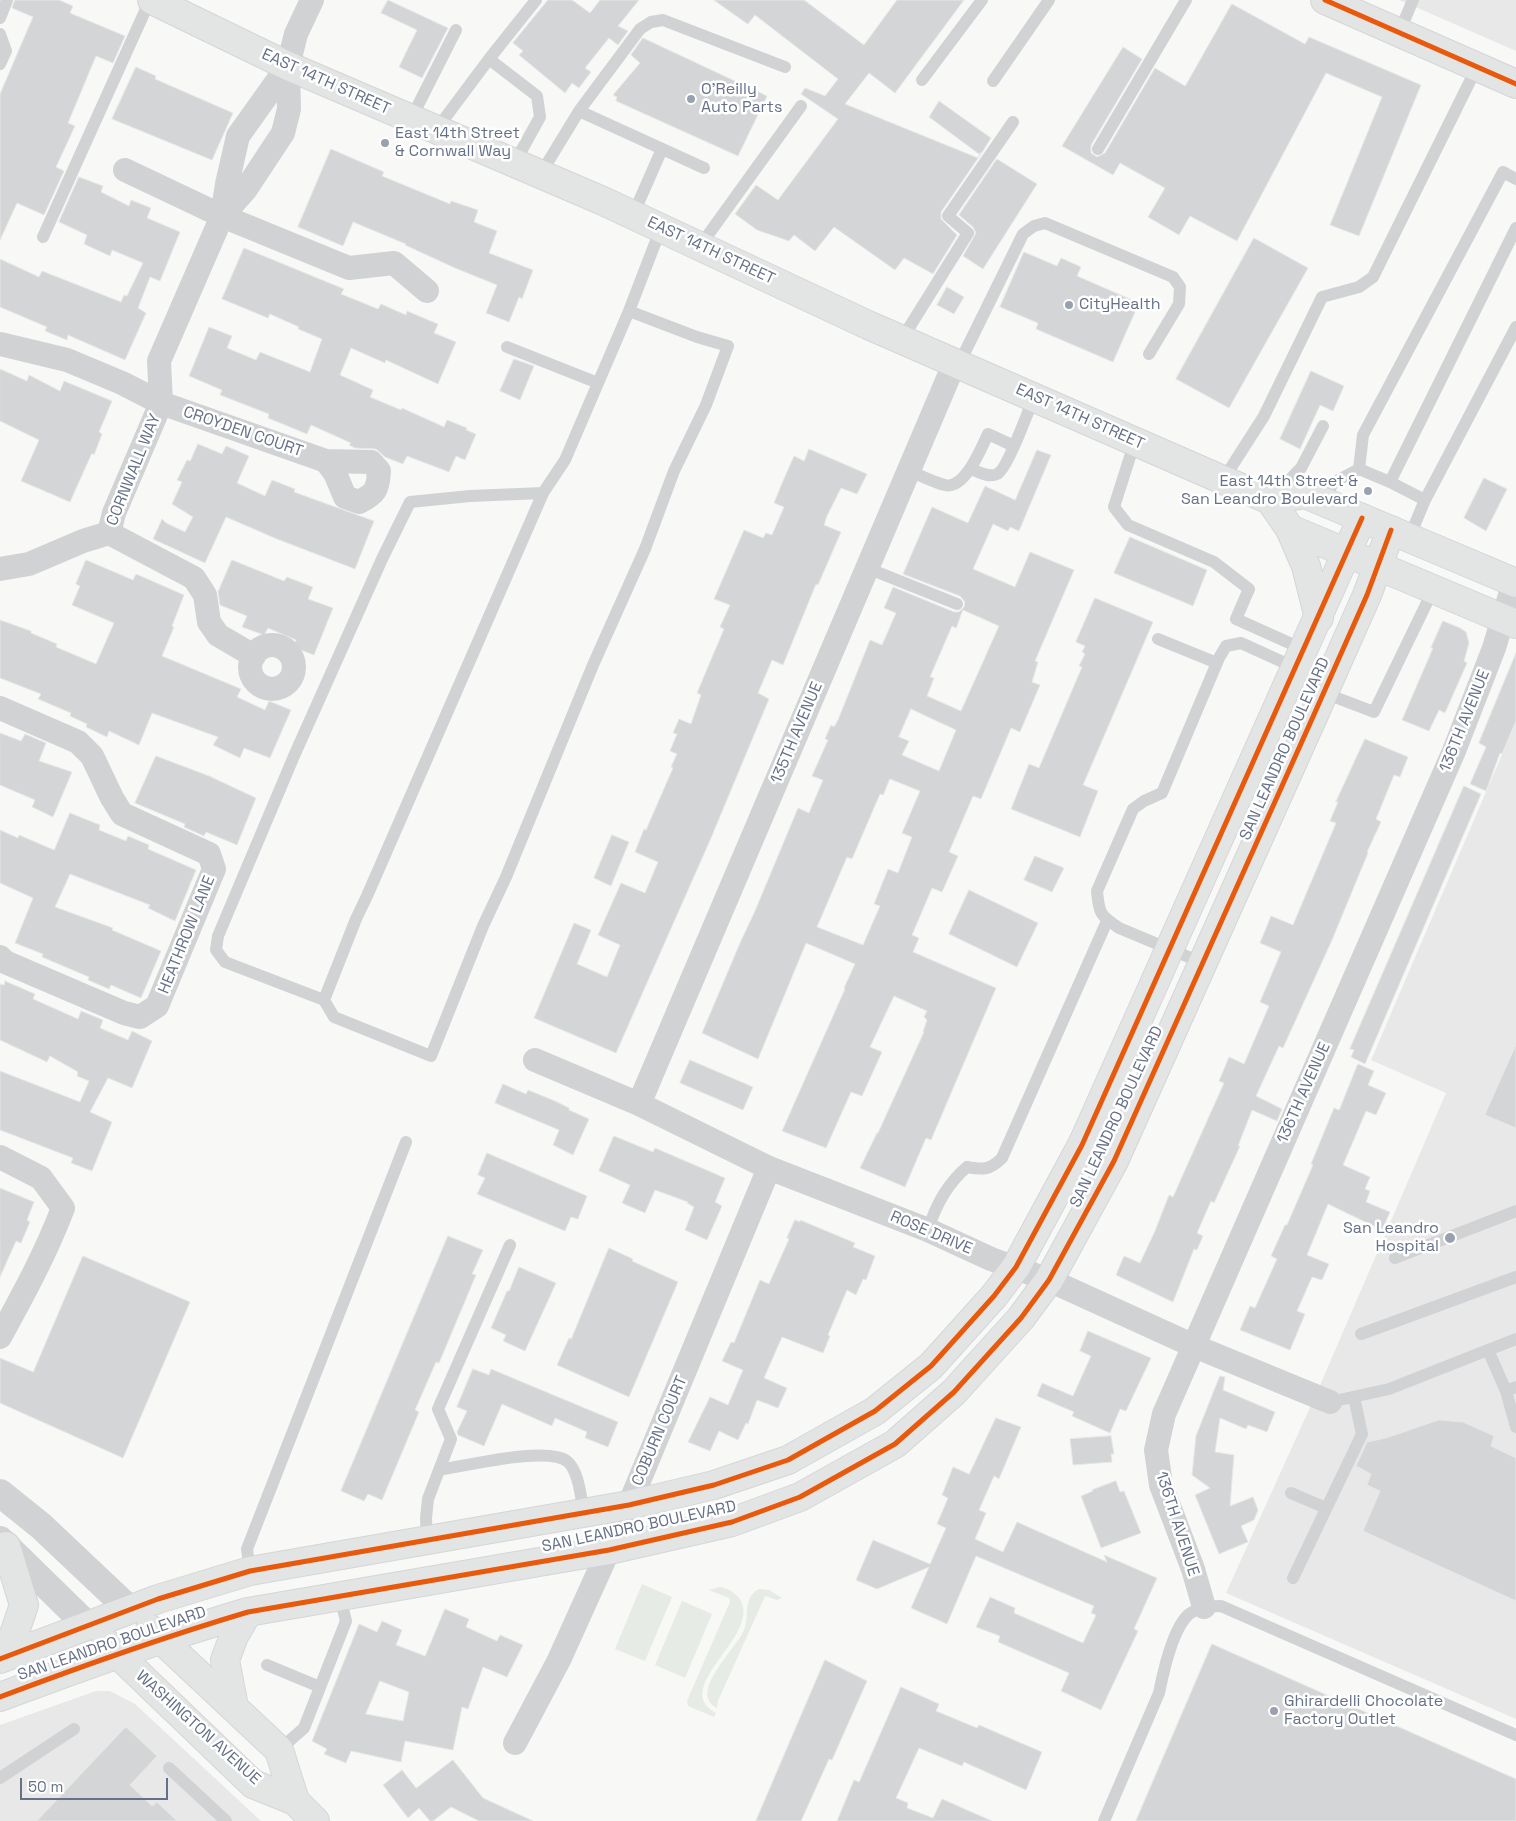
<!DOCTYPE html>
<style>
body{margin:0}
#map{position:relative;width:1516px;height:1821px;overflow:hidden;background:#f8f8f7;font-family:"Space Grotesk",sans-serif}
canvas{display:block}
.scale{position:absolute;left:20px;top:1778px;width:148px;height:22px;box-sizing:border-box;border:2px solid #667189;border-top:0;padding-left:6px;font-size:15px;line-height:18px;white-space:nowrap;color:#667189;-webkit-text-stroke:4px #fff;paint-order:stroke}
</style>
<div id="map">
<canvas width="1516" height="1821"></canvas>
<div class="scale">50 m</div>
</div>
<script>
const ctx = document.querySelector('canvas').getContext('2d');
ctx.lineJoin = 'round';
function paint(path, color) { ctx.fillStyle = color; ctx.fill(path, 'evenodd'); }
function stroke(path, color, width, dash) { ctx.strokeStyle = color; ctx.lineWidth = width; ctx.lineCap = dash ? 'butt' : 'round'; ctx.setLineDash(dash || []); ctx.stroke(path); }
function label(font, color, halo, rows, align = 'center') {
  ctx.font = font + ' "Space Grotesk",sans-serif'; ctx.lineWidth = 5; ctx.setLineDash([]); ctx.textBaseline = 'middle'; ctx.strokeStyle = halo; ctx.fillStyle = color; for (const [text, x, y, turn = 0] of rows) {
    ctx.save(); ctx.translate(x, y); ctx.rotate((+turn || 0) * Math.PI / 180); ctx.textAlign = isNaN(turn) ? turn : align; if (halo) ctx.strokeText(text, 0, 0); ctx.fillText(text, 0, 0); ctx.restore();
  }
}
const built = new Path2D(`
 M1399,0H1516V51L1411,5Z
 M1516,722V1719L1226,1593L1321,1383L1446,1093L1371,1060Z
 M96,1691H110L135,1704L261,1821H0V1725Z`);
const green = new Path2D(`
 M642,1584L672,1597L645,1661L615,1649Z
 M720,1587C727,1588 734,1592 739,1598C765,1634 668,1687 716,1713L714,1717L688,1706L687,1701L730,1602L729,1598L709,1590Z
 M759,1589L769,1590L782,1598L777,1600L765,1596L718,1701L717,1708C687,1693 737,1648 744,1630C750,1616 742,1598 759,1589Z
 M682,1601L712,1614L685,1678L655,1665Z`);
const building = new Path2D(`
 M15,0H59L73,6L70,13L125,36L113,63L96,56L68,123L75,126L56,167L64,171L44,215L17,203L0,240V94L33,17L12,8Z
 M388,0L448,28L422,78L399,67L417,30L381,13Z
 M548,0H572L590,13L600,0H639L618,26L628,31L618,45L609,38L585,68L591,72L579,88L572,83L565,93L519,55L523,51L513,43Z
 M714,0H804L864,45L897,0H964L895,93L869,73L845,104L978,158L981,152L979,154L929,117L939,101L991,138L983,151L941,212V219L957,235L933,274L904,258L895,270L834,227L815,251L794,235L789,241L757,230L735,214L756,185L778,200L838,119L801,94L805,88L825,96L838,79L755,15L748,24Z
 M1232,4L1305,44L1309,37L1421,85L1359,236L1330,225L1382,97L1326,73L1237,241L1190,216L1179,235L1148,217L1165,188L1120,163L1113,175L1062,146L1123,47L1142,59L1091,145V153L1097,157L1105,153L1155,68L1185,86Z
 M643,38L767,96L738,156L616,101L617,97L613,95L640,63L631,55Z
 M136,67L156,76L155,79L233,113L212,160L112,119Z
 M331,149L384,172L382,176L450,204L451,201L478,210L474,222L497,231L489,253L533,270L522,299L519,297L509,322L486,313L497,285L455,268L405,245L406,244L353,222L343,246L298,227Z
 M997,159L1037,184L983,269L963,256L976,233L973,227L959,215Z
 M79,177L103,186L101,192L129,206L131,200L151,208L147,218L180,232L160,281L150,277L138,308L146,313L125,360L68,335L67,340L45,331L47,327L0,307V259L39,277L42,271L121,302L124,295L127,296L143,263L112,250L110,256L84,244L87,235L59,222Z
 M1254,238L1308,268L1229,408L1176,379Z
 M244,248L344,289L341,294L378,309L381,304L406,315L407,311L438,324L434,333L456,342L438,384L386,360L385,363L351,348L340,375L373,390L370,397L401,410L402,408L444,427L447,420L467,428L466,430L476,434L465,460L456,456L449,472L407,456L403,464L385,457L376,449L355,448L349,445L351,443L311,425L307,434L268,418L269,414L220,395L222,390L189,376L209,327L232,336L227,348L256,360L260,352L310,372L322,339L298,329L299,327L270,314L268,318L222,299Z
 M1024,252L1057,266L1061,258L1081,267L1077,276L1139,303L1113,362L1036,329L1038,323L1000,307Z
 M947,287L964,297L954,314L937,305Z
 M514,359L534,366L520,400L500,391Z
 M0,369L27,381L29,375L60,391L64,381L112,401L99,432L102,434L94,455L92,453L70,502L21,481L39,440L0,421Z
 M1311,371L1344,386L1333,411L1320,405L1300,449L1280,439Z
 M198,444L222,454L226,446L249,456L237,483L265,496L272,480L295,489L294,492L374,521L355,569L277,539L226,517L205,563L153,539L162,519L166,523L185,532L193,517L172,504L182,482L177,480L187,460L190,461Z
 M809,449L867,474L857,494L841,488L827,516L824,525L841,532L818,585L816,584L783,665L772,660L758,693L769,699L711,838L616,1053L534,1018L574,923L591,930L577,964L607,977L620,945L598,935L621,883L645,893L658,862L635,852L644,829L646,830L673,768L671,767L677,754L670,751L677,734L673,733L679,719L691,724L701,695L697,693L724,629L720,627L730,605L714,599L744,530L763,538L766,533L772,535L784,507L774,503L783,481L794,456L804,461Z
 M1037,450L1051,455L1019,531L1010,527L1008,531L993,524L973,569L1015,587L1030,552L1074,570L1035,661L1038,662L1032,682L1040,685L1020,732L1011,728L981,799L973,796L949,852L958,856L942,892L932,888L912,935L919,938L913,952L996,988L931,1140L926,1138L905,1187L860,1168L877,1133H878L924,1032H923L927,1020L924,1017L927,1011L894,996L870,1047L882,1052L862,1096L851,1092L826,1148L782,1131L845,989L844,988L855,964L806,943L758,1059L702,1033L740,943L755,911L798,808L809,813L823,780L812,776L828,740L825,739L831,725L834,727L838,720L870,640L882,645L896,613L884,608L893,587L954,612H959L964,607L965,602L960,596L903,574L932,507L968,523L985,486L1015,500ZM963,610L999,626L961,711L927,696L934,678L930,677L952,626L956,628ZM911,709L956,730L939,771L902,755L909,741L899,737ZM890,779L920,791L902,833L912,837L898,873L888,869L874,904L880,906L863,945L817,927L847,857L852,859L880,794L883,795Z
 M1484,478L1507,489L1486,531L1464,518Z
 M1130,537L1207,570L1193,606L1114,573Z
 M86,560L133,580L136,574L184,595L172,626L174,627L162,656L241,689L237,697L265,710L269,701L291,710L270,758L244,748L240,758L213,745L218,737L152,713L139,745L109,731L107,737L86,727L87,724L70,716L71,713L38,699L41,694L0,678V620L31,631V633L57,644L56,647L96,664L114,623L72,605L80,586L76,584Z
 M232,560L284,581L287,577L313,587L308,599L333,608L314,655L293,647L296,640L268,628L264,635L242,627L247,616L220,605L218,592Z
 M1095,598L1153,622L1083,785L1098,791L1080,837L1011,809L1029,764L1039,768L1082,667L1079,666L1085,654L1082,652L1085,646L1076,642Z
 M1443,621L1460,628L1466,632L1469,643L1464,661L1467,663L1445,713L1439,710L1429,731L1402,720L1433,648H1431Z
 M1516,653V721L1502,754L1500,753L1486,791L1470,784L1486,747L1479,743Z
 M0,733L21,741L25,734L46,743L39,761L72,772L53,817L32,807L35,800L0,785Z
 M1365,739L1408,757L1400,777L1394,775L1376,819L1381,822L1367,852L1368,853L1332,940L1283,1048L1279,1046L1256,1096L1282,1109L1277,1121L1252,1110L1238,1146H1240L1214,1203L1211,1201L1197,1233L1203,1236L1197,1250L1194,1249L1173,1302L1116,1275L1124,1256L1140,1263L1155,1231L1169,1195L1173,1197L1224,1083L1219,1081L1229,1057L1244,1064L1269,1006L1260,1002L1281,952L1260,943L1271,916L1293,925L1336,823L1330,821L1338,802H1336Z
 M156,756L209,776L256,798L237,845L206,832L204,836L184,827L185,824L135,803Z
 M1464,786L1481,794L1365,1064L1351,1057L1354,1050L1350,1049Z
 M70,813L100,825L99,830L126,841L128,836L149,845L148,849L196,870L175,921L148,908L150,905L70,874L55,907L113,928L112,930L161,951L141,998L111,985L109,989L88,980L89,977L42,957L43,954L15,943L33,898L0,883V830L18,838L19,835L54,850Z
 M612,835L629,842L611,886L594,878Z
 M1035,856L1064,868L1052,892L1024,880Z
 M969,890L1038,923L1017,967L949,934Z
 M5,981L35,994L33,999L78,1019L81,1011L103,1020L100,1028L128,1040L132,1031L152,1041L132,1088L108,1078L90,1112L112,1122L92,1171L71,1163L73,1158L0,1130V1071L80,1102L89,1081L77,1076L78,1072L50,1056L47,1062L0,1040V984L4,985Z
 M1516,1045V1128L1485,1115Z
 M690,1060L753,1087L743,1110L680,1083Z
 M1358,1064L1374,1071L1368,1085L1386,1093L1376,1115L1366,1111L1343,1165L1370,1177L1365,1189L1370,1191L1366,1202L1390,1212L1382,1230L1328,1204L1307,1255L1329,1264L1322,1280L1312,1277L1297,1311L1305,1314L1290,1350L1240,1330L1250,1306L1255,1308L1277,1259L1271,1256L1285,1225H1287L1313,1165L1311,1164L1334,1108L1339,1110Z
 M503,1084L526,1094L528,1090L555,1101L569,1108V1110L589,1119L573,1155L553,1145L559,1130L495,1103Z
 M614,1136L653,1152L655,1148L725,1178L715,1202L722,1206L707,1240L685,1230L694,1207L687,1203L688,1202L655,1190L645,1213L622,1203L630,1185L599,1171Z
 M487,1153L587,1196L578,1219L571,1217L565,1231L477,1194L485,1178L478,1175Z
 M0,1188L34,1202L27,1220L30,1222L21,1243L16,1241L0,1277Z
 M795,1220L800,1222V1220L855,1243L853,1247L875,1256L866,1280L863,1279L856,1295L847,1290L828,1335L830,1336L823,1353L782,1337L764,1378L787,1388L778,1408L757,1400L748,1424L746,1423L738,1440L719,1431L710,1451L688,1442L710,1397L728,1405L743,1370L722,1361L731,1342L734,1343L760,1280L769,1284L789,1239L787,1238Z
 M448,1236L483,1250L472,1274L476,1275L439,1363L436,1362L415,1410L419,1412L382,1500L368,1494L364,1501L341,1491Z
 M609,1248L633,1259L632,1261L678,1282L629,1397L557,1365L569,1338L571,1339Z
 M83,1256L190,1302L123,1458L0,1403V1358L33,1372Z
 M519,1267L556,1283L525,1351L503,1341L506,1335L491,1328L507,1291H509Z
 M1088,1331L1151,1358L1126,1411L1120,1409L1110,1433L1072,1416L1074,1412L1037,1396L1042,1383L1073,1396L1091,1356L1080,1351Z
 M473,1369L489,1375L491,1369L618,1422L608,1447L585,1438L587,1432L555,1418L552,1426L502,1404L484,1446L458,1435L457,1432L467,1411L457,1407Z
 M1220,1376L1225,1377L1223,1390L1275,1412L1267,1432L1248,1425L1246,1429L1220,1418L1215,1452L1234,1455L1230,1506L1253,1497L1258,1510L1254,1520L1241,1526L1248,1542L1219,1554L1195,1495L1210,1488L1192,1475L1196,1436Z
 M996,1418L1021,1427L999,1479L994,1476L979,1510L986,1513L975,1539L1003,1552L1017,1522L1107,1562L1104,1555L1157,1578L1134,1629L1138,1631L1101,1710L1061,1691L1069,1673L998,1642L1000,1636L976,1627L990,1597L1015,1608L1014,1613L1083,1643L1096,1615L1091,1613L1094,1606L976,1556L947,1624L911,1608L929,1567L877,1589L856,1580L873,1540L930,1564L946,1528L937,1524L948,1498L942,1495L953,1467L969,1474Z
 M1439,1420L1463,1422L1494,1436L1491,1446L1516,1458V1601L1363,1531L1380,1491L1367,1485L1371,1474L1356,1466L1367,1442L1386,1438Z
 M1111,1436L1114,1454H1111L1112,1462L1073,1465L1070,1439Z
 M1116,1481L1120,1492L1124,1491L1141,1533L1101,1548L1081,1496L1093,1491L1092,1490Z
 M445,1609L469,1619L466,1627L497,1641L500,1635L523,1645L507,1677L483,1667L468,1709L462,1707L453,1750L405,1741L401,1762L351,1751L346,1763L324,1754L327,1749L312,1741L359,1624L377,1632L382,1621L402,1630L396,1645L425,1656ZM380,1681L409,1692L403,1721L366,1714Z
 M1212,1644L1516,1779V1821H1136Z
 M825,1660L867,1681L832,1760L829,1759L801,1821H756Z
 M901,1687L939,1704L936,1711L977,1728L979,1725L1042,1752L1026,1790L964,1762L962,1766L919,1748L896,1798L908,1803L907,1808L933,1818L942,1799L992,1821H837L854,1780L859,1782Z
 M126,1727L157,1756L130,1785L152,1806L157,1802L177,1821H37Z
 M453,1760L483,1798L533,1821H479L451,1807L433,1821H430L419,1808L408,1818L383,1785L402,1770L416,1788Z`);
const service = new Path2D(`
 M0,18L7,0
 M1399,33L1413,0
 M0,34L6,51L0,64
 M489,59L537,96L540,117L514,164
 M922,80L982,0
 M993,81L1049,0
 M579,111L704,168
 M411,119L456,30
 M436,130L489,59L536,0
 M1098,149L1186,0
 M540,175L579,111L640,29L651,22L663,20L785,67
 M633,215L662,149
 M43,237L150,0
 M700,246L801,106
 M629,311L697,337L728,346L706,405L674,471L645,549L593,665L506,877L483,926L431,1056L334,1017L324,1000L356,919L367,896L543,493L565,460L629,311L661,228
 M902,339L968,233L948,216L1013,122
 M507,347L598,383
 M959,364L1023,234L1034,226L1045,223L1173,277L1180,287L1179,304L1149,354
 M1135,441L1114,507L1128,525L1214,562L1249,589L1236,619L1305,650
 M971,469C979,472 989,478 997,474C1007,470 1029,409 1034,397
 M1359,469L1363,435L1503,172L1516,179
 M1359,469L1390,482L1425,500
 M909,471C920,475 933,482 945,485C965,490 981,448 988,434L1014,446
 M1223,480L1264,416L1322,297L1359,287L1373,277L1477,67
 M1390,482L1516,228
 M1275,495L1301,468L1323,426
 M1323,502L1333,483L1359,469
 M1409,538L1425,500L1516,327
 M867,568L957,604
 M1158,639L1217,663
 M1324,693L1374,712L1433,590
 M1203,963L1119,928C1100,915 1099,914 1097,891L1133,809L1144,801L1162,793L1219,658L1226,646L1241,643L1296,668
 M324,1000L225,962L216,950L218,936L294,756L382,559L410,502L470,496L543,493
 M928,1230C935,1207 948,1183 967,1167C983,1170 990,1170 1002,1158L1107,921
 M1395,1258L1516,1211
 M1361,1334L1516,1277
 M1488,1350L1516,1339
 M1516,1387L1506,1391L1516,1427
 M1330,1402L1389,1389L1488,1350L1506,1391
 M439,1470C465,1466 550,1445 568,1462C579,1472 581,1499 584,1513
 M1291,1493L1326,1508
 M427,1541L426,1518L428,1499L451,1439L438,1409L510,1245
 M250,1571L247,1549L406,1142
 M1293,1578L1362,1434L1354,1397
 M267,1665L320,1687
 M279,1750L304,1728L346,1621L340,1597
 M169,1768L226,1821
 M0,1778L74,1729
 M1104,1821L1159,1693C1163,1673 1173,1629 1188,1615C1197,1607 1210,1606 1221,1606L1516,1735`);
const minor = new Path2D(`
 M125,170L222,216L349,268L394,263L427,291
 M222,216L246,189L283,133L289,109L288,66L296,34L312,0
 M0,344L67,360L122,383L161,403L326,461L371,462L379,471C378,490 375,494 359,502L345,497L335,473L326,461
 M109,533L194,578L205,595L209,622L218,635L254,656
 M0,569L29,564L83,541L109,533L114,513L161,403L159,361L222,216L227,184L238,136L288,66
 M250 667a22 22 0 1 1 44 0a22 22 0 1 1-44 0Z
 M0,708L78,742L92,756L112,798L122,814L209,854L214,869L157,1006L140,1017L124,1013L5,962L0,957
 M535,1060L639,1104L769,1168L928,1230L991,1259L1049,1280L1194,1346L1330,1402
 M639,1104L955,362
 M0,1157L41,1178L63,1208C46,1253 23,1295 0,1337
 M1204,1607L1193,1569L1161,1485L1156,1450L1164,1414L1454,751L1494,648L1514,582
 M515,1743L559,1660L629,1505L769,1168`);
const tertiary = new Path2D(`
 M0,1493L41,1526L130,1610
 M0,1540L88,1626`);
const secondary = new Path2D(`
 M1325,0L1516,84
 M150,1629L279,1750L295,1801
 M106,1643L253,1784L295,1801L315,1821
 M0,1648L13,1637L24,1605L6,1546
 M0,1659L158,1599L250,1571L629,1505L714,1485L788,1460L875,1411L931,1366L994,1296L1016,1267L1082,1145L1362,518
 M0,1697C82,1666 164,1637 248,1612L609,1550L732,1522L800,1497L895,1444L954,1392L1021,1318L1049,1280L1114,1161L1312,719L1367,595L1391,530
 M234,1707L225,1660L234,1636L248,1612`);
const primary = new Path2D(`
 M152,0L288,66L603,201L868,325L1223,480L1270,500L1305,494L1516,583
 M1270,500L1290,529L1516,624
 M1290,529L1306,566L1319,618`);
const cycleway = new Path2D(`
 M1325,0L1516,84
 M0,1659L158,1599L250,1571L629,1505L714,1485L788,1460L875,1411L931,1366L994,1296L1016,1267L1082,1145L1362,518
 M0,1697C82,1666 164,1637 248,1612L609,1550L732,1522L800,1497L895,1444L954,1392L1021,1318L1049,1280L1114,1161L1312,719L1367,595L1391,530`);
const markers = [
 [691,99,5,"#99a0b0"],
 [385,143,5,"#99a0b0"],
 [1069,305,5,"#99a0b0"],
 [1368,491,5,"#99a0b0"],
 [1450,1238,6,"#99a0b0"],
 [1274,1711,5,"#99a0b0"]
];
const streetNames = [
 ["EAST 14TH STREET",326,82,24],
 ["EAST 14TH STREET",711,251,25],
 ["EAST 14TH STREET",1080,417,24],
 ["CROYDEN COURT",243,432,19],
 ["CORNWALL WAY",134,470,-68],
 ["136TH AVENUE",1465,721,-68],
 ["135TH AVENUE",797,733,-67],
 ["SAN LEANDRO BOULEVARD",1285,749,-66],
 ["HEATHROW LANE",187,935,-68],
 ["136TH AVENUE",1304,1093,-66],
 ["SAN LEANDRO BOULEVARD",1117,1117,-65],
 ["ROSE DRIVE",931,1233,23],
 ["COBURN COURT",660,1431,-67],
 ["136TH AVENUE",1177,1524,72],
 ["SAN LEANDRO BOULEVARD",639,1527,-12],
 ["SAN LEANDRO BOULEVARD",112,1644,-19],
 ["WASHINGTON AVENUE",198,1728,42]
];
const poiNames = [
 ["O'Reilly",701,90],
 ["Auto Parts",701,108],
 ["East 14th Street",395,134],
 ["& Cornwall Way",395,152],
 ["CityHealth",1079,305],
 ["East 14th Street &",1358,482,"right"],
 ["San Leandro Boulevard",1358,500,"right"],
 ["San Leandro",1439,1229,"right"],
 ["Hospital",1439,1247,"right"],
 ["Ghirardelli Chocolate",1284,1702],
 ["Factory Outlet",1284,1720]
];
paint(built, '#e8e8e9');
paint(green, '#e6ebe5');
paint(building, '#d4d5d7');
stroke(building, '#e7e7e6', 1);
stroke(secondary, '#d4d6d7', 30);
stroke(primary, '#d4d5d7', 30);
stroke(service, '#d1d2d3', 12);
stroke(minor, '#d1d2d3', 24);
stroke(tertiary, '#d1d2d3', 28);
stroke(secondary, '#e3e4e4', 28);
stroke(primary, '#e3e4e4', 28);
stroke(cycleway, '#e8590c', 5);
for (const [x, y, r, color] of markers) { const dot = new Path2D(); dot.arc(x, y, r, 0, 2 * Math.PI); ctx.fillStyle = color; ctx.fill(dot); stroke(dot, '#fff', 2); }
label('16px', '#667189', '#fff', streetNames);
label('16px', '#667189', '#fff', poiNames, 'left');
</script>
